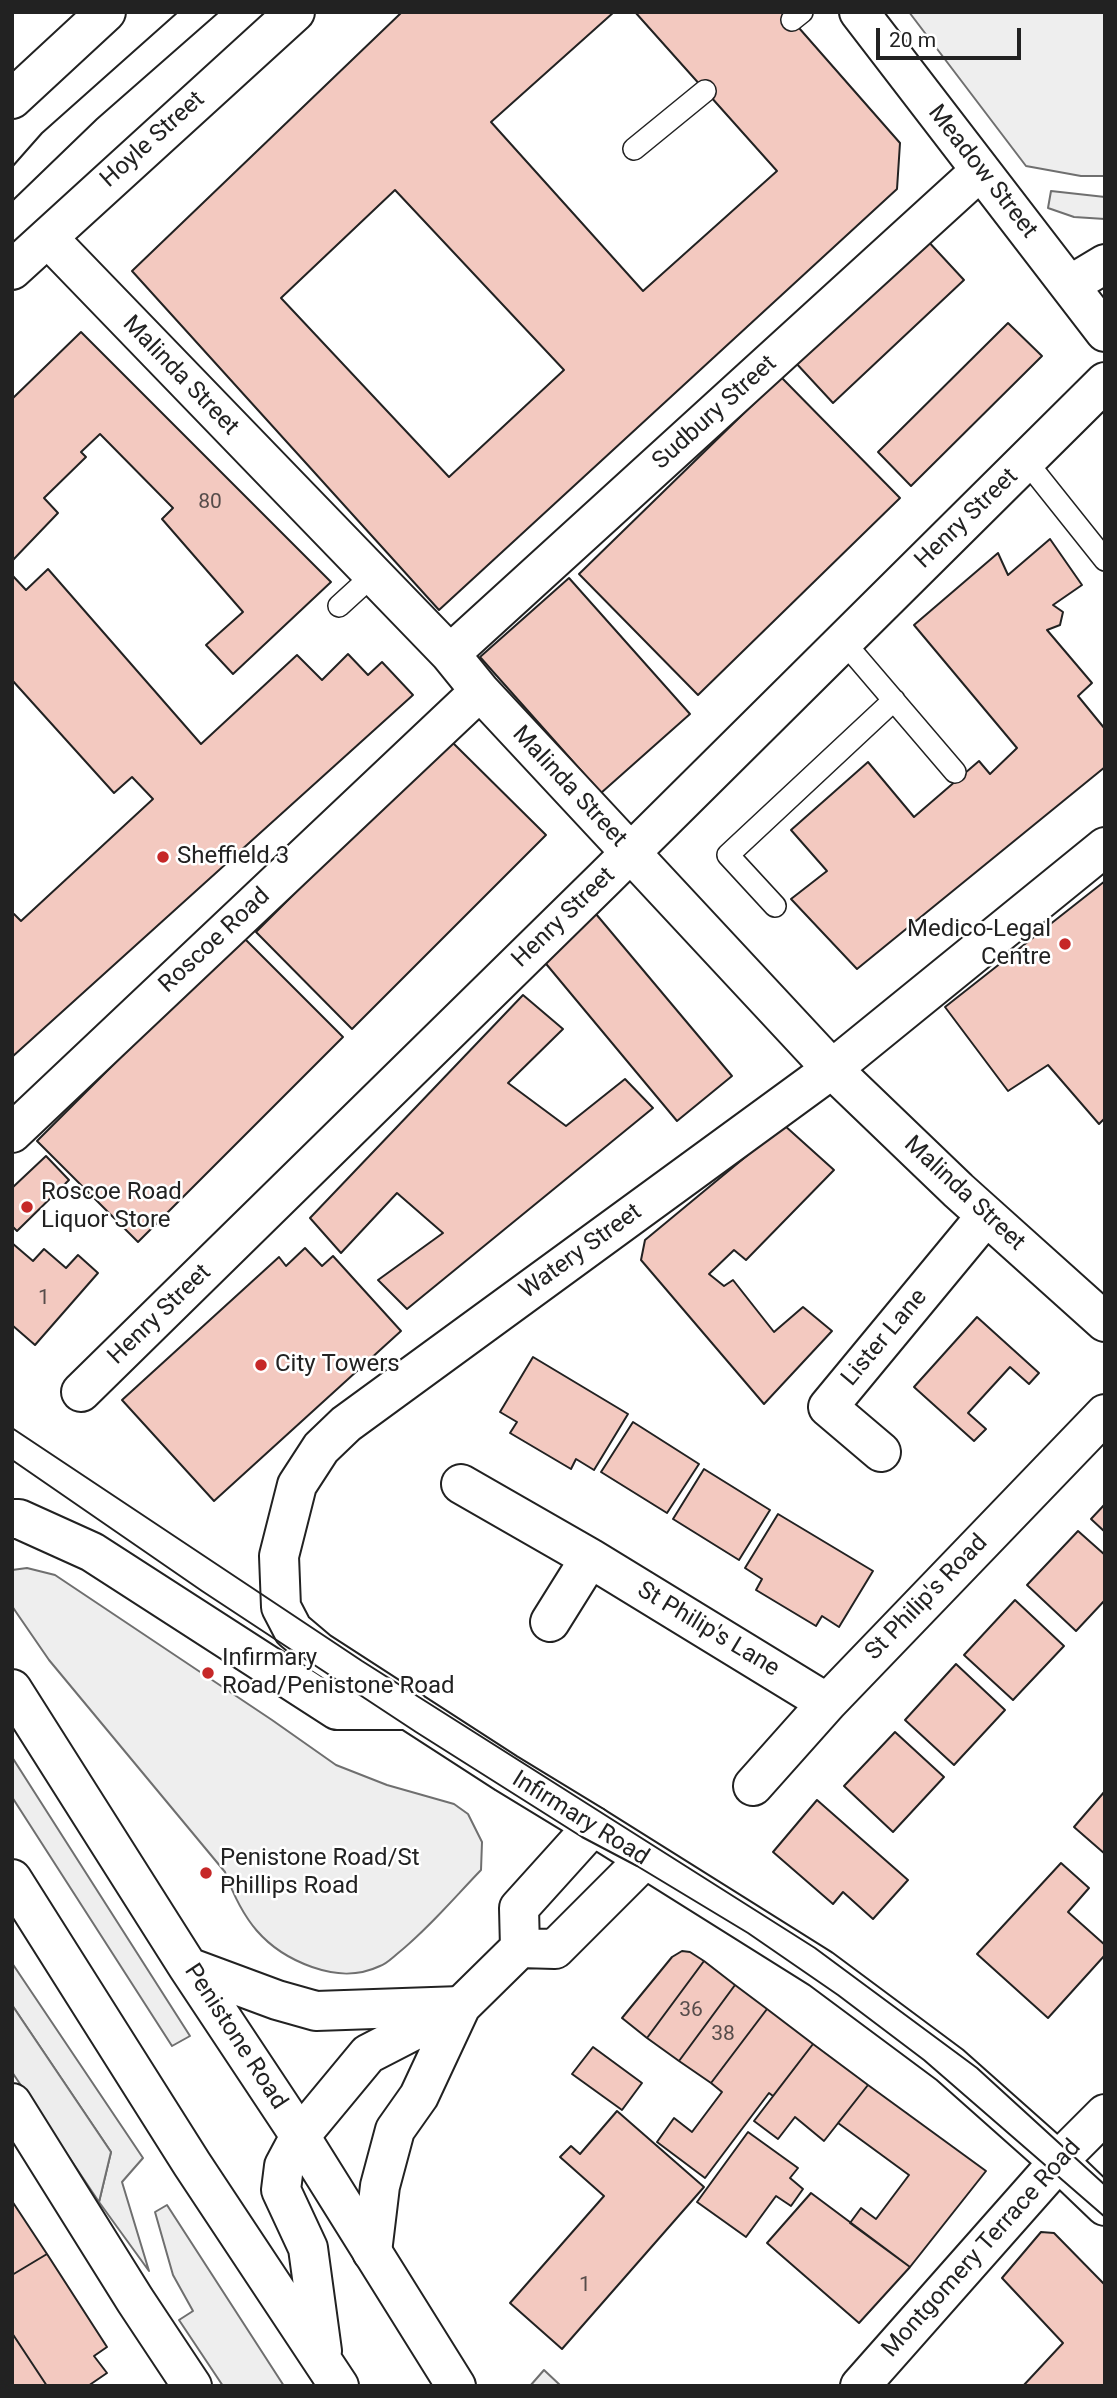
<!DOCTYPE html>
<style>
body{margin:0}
#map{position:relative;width:1117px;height:2398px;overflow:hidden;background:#fff;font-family:Roboto,sans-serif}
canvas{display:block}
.frame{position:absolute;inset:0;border:14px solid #222;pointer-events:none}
.scale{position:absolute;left:876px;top:28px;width:145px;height:32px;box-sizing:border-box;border:4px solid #222;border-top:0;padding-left:9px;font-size:21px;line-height:24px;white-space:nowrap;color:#222;-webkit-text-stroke:5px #fff;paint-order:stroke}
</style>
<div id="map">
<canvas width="1117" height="2398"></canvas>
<div class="frame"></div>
<div class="scale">20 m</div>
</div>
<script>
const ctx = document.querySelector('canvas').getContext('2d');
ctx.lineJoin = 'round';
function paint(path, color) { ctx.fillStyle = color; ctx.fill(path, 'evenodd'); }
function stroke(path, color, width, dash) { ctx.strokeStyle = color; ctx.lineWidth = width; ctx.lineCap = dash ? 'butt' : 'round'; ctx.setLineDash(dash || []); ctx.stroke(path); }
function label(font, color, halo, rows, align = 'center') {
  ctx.font = font + ' Roboto,sans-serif'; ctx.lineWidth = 5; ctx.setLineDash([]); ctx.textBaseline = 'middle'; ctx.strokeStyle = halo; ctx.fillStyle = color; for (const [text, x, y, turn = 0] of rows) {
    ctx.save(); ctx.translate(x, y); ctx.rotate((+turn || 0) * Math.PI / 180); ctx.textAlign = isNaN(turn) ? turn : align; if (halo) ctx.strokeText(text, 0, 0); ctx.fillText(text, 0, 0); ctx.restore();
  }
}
const green = new Path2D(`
 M909,12H1105V176H1081L1026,166Z
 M1051,191L1105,197V219L1074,217L1048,208Z
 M27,1568L55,1575L272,1720L336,1765L387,1785L454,1804L468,1814L482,1842L481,1870C454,1898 428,1929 397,1954C392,1958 386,1964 380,1966C357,1977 335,1975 312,1967C264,1950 242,1919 225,1872L49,1660L16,1612L12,1606V1570Z
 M12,1757L190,2036L172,2046L12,1797Z
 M12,1963L143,2158L122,2182L149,2271L99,2202L111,2152L12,2005Z
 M167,2205L284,2386H223L179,2320L193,2311L173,2275L155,2212Z
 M544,2370L561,2386H530Z`);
const parking = new Path2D(`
 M12,2005L111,2152L99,2202L12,2072Z`);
const building = new Path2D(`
 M402,12H614L491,122L643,291L777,171L635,12H785L900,143L897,189L439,610L132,271ZM395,190L564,370L449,477L281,298Z
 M926,239L964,280L833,403L795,362Z
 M1008,323L1042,356L911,486L878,452Z
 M81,332L331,582L233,674L206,645L243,612L162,519L173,508L100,434L81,452L86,457L44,498L58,513L12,561V399Z
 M781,377L900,498L698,695L579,574Z
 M1050,539L1082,585L1053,605L1063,612L1060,625L1047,630L1092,683L1078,696L1105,729V767L857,969L791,899L827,871L791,830L868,762L914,817L979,761L990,774L1017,748L914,625L998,553L1008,575Z
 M48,569L201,744L297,655L322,680L348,654L368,675L382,662L413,695L12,1057V916L14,914L21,921L153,799L132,777L114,793L12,680V575L26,590Z
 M569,578L690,714L601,793L480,657Z
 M449,739L546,835L352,1029L256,932Z
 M1105,881V1118L1099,1124L1048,1065L1008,1091L945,1007Z
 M596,914L732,1076L677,1121L542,959Z
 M242,936L343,1037L138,1242L37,1141Z
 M523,995L563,1029L508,1083L566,1126L625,1079L653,1108L407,1309L378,1280L443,1233L397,1193L341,1253L310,1218Z
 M784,1125L834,1170L746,1260L734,1250L709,1274L724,1286L733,1280L774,1332L803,1307L832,1331L764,1404L641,1260L645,1240Z
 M46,1156L69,1180L17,1231L12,1226V1188Z
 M12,1243L33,1261L44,1249L66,1268L78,1255L98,1273L35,1345L12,1325Z
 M305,1248L322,1266L333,1256L401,1331L214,1501L122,1400L279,1257L286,1266Z
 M977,1317L1039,1373L1029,1384L1010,1367L968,1413L986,1429L974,1441L914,1387Z
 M533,1357L628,1414L594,1470L576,1459L571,1469L510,1433L517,1422L500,1412Z
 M633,1422L699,1464L667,1513L601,1472Z
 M704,1469L770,1510L739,1560L673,1519Z
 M1105,1504V1532L1091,1519Z
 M778,1514L873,1571L839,1627L822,1616L816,1626L756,1590L762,1579L745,1568Z
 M1078,1531L1105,1555V1600L1076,1631L1027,1585Z
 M1015,1600L1064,1646L1013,1700L964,1655Z
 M956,1664L1005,1710L954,1765L905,1720Z
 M895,1732L944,1777L893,1832L844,1786Z
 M1105,1791V1854L1074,1827Z
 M817,1800L908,1880L873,1919L843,1892L833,1904L773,1852Z
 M1061,1863L1089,1888L1068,1912L1105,1945V1955L1048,2018L977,1954Z
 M682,1951L690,1952L704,1961L647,2038L622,2018L672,1957Z
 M704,1961L735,1985L679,2061L647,2038Z
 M735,1985L767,2009L711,2083L679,2061Z
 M767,2009L813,2044L773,2096L769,2093L705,2178L657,2142L674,2118L692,2132L722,2092L711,2083Z
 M813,2044L868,2085L824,2141L795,2117L778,2139L754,2121Z
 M593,2047L642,2083L622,2110L572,2074Z
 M868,2085L986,2171L910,2267L850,2223L861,2208L876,2219L909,2175L838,2123Z
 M617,2111L704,2187L562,2349L510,2303L604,2196L560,2157L571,2146L580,2154Z
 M748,2132L798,2168L790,2178L803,2189L791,2206L776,2196L746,2237L697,2202Z
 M811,2193L910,2267L859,2323L767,2243Z
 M12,2201L47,2254L12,2275Z
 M1041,2232L1054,2233L1105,2285V2386H1023L1063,2343L1002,2278Z
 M47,2254L107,2347L94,2356L107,2373L88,2386H47L12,2333V2275Z
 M12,2333L47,2386H12Z`);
const lane = new Path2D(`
 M792,20L802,12
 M634,149L705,91
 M1026,461L1105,560
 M339,606L373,575
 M843,641L955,772
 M775,906L728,855L894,700`);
const street = new Path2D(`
 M48,238L450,654L480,691L832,1069L958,1190L1105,1322
 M1070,285L1105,264
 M450,654L980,171
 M12,1133L480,691
 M81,1392L605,878L1105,382
 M881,1452L828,1407L986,1216
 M461,1484L590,1558L827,1703
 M12,1519H19L92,1552L337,1710H410
 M550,1622L590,1558
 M753,1786L827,1703L1105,1414
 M593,1826L506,1773L319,1652L293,1630L281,1607L279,1556L297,1485L321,1448L346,1424L832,1069L1105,847
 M12,2103L135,2300L192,2386`);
const secondary = new Path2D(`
 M859,12L1105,332
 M520,1948L519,1908L593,1826L821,1969L950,2065L1058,2161L1105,2206
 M300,2136L368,2054L461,2006L520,1948L555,1949L645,1859
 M372,2252L380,2186L395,2130L419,2096L461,2006
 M860,2386L1068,2151L1105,2114`);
const highway = new Path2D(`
 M12,99L106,12
 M12,270L295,12
 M12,1689L188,1967L300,2136L456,2386
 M12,1879L192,2164L339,2386
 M188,1967L277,2000L316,2011L461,2006
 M300,2136L284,2166L281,2190L308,2248L322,2351`);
const tram = new Path2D(`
 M12,167L42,133L178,12
 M12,201L97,119L219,12
 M12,1428L362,1661L815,1948L977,2068L1105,2185
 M12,1460L202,1591L416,1732L582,1837L637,1866L748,1933L838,1995L924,2060L1105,2217`);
const markers = [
 [163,857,7,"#c62828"],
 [1065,944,7,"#c62828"],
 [27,1207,7,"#c62828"],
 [261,1365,7,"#c62828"],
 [208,1673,7,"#c62828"],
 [206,1873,7,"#c62828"]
];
const numberNames = [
 ["80",210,503],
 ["1",44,1299],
 ["36",691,2011],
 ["38",723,2035],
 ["1",585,2286]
];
const streetNames = [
 ["Hoyle Street",153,140,-42],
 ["Meadow Street",982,172,52],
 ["Malinda Street",180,376,46],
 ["Sudbury Street",715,413,-42],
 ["Henry Street",967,519,-44],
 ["Malinda Street",569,787,47],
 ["Henry Street",564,918,-44],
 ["Roscoe Road",215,941,-43],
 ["Malinda Street",964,1194,43],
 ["Watery Street",581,1252,-36],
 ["Henry Street",160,1315,-44],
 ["Lister Lane",885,1338,-50],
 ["St Philip's Road",927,1598,-46],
 ["St Philip's Lane",708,1630,31],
 ["Infirmary Road",580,1819,32],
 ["Penistone Road",235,2037,57],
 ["Montgomery Terrace Road",982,2249,-48]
];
const poiNames = [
 ["Sheffield 3",177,857],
 ["Medico-Legal",1051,930,"right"],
 ["Centre",1051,958,"right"],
 ["Roscoe Road",41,1193],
 ["Liquor Store",41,1221],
 ["City Towers",275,1365],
 ["Infirmary",222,1659],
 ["Road/Penistone Road",222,1687],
 ["Penistone Road/St",220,1859],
 ["Phillips Road",220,1887]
];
paint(green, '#eee');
stroke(green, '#6f6f6f', 2);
paint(parking, '#ededed');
stroke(parking, '#6f6f6f', 2);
paint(building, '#f3c9c0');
stroke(building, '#222', 2);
stroke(lane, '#222', 24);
stroke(street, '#222', 42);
stroke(secondary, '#222', 42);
stroke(highway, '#222', 42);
stroke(lane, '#fff', 21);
stroke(street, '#fff', 38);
stroke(secondary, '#fff', 38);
stroke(highway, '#fff', 38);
stroke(tram, '#222', 2);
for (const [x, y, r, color] of markers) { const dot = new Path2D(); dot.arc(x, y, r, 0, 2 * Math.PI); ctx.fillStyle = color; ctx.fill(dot); stroke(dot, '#fff', 2.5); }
label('21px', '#564c4a', null, numberNames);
label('24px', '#222', '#fff', streetNames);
label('24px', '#222', '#fff', poiNames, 'left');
</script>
